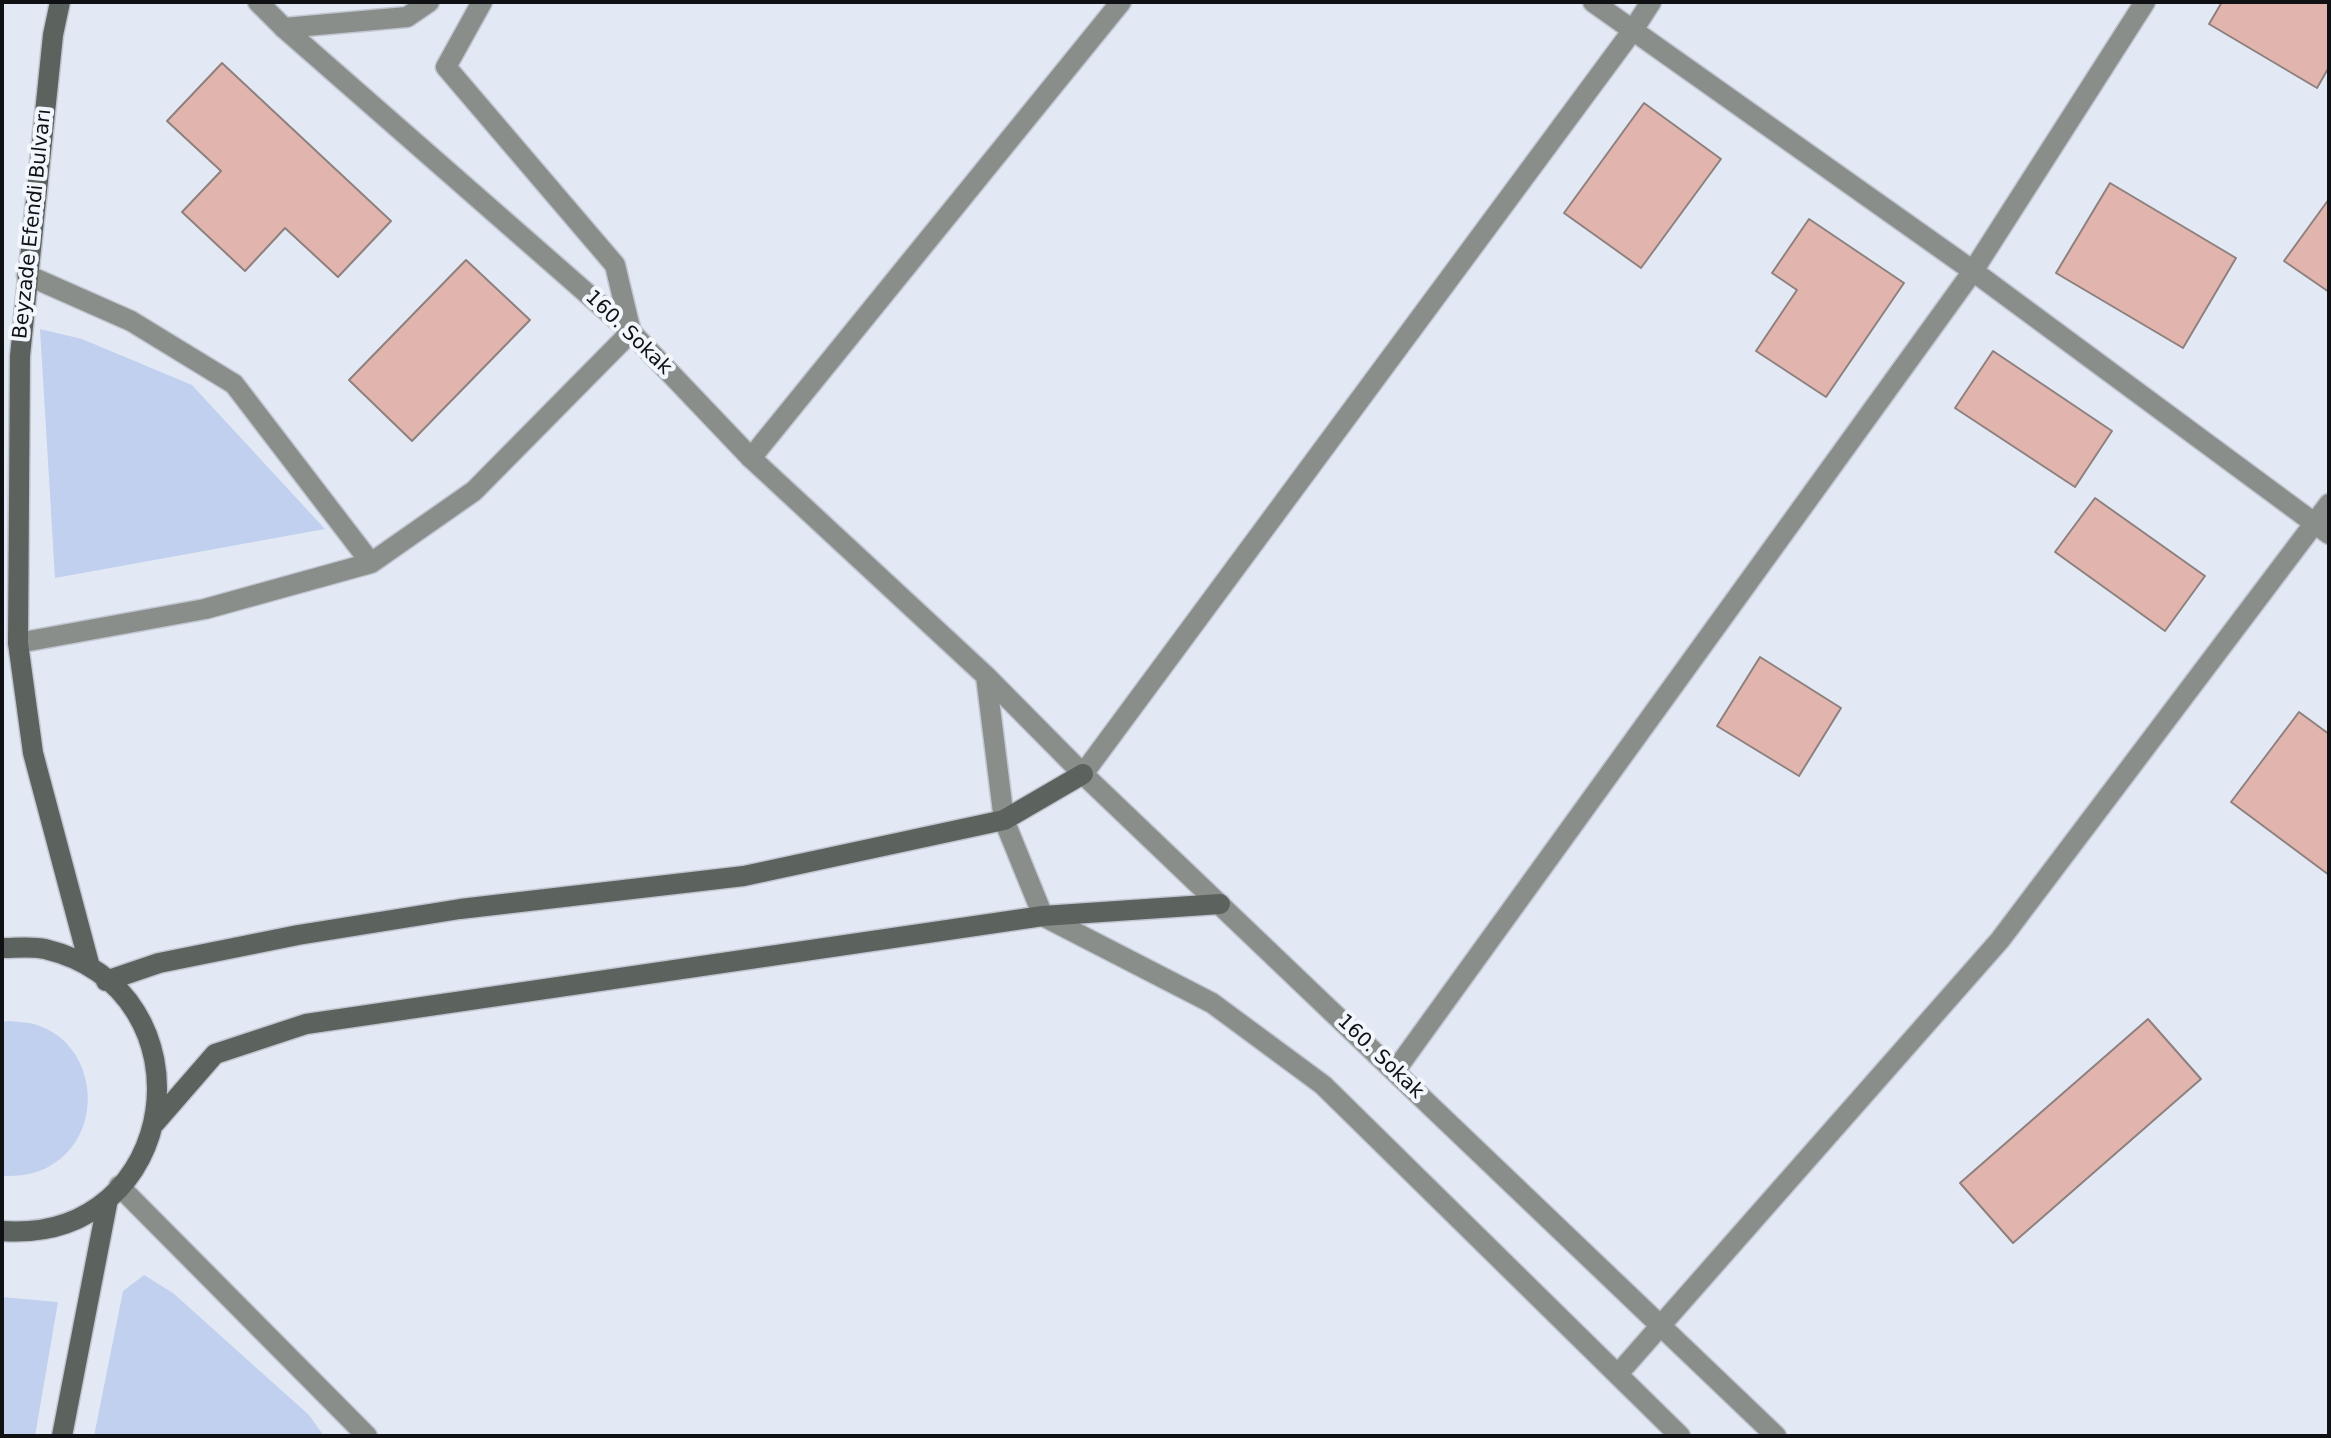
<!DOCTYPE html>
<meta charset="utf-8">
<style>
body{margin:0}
#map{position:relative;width:2331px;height:1438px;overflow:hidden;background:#e3e9f4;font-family:"DejaVu Sans",sans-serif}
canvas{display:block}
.frame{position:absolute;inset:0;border:4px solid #0f1115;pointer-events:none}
</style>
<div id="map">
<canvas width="2331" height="1438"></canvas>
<div class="frame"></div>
</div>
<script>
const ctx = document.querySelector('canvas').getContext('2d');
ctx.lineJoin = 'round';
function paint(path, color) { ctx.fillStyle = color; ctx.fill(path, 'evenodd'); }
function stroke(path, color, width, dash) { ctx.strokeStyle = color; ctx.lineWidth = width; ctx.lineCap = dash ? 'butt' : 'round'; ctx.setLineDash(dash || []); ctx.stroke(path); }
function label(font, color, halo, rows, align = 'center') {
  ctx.font = font + ' "DejaVu Sans",sans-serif'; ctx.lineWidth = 8; ctx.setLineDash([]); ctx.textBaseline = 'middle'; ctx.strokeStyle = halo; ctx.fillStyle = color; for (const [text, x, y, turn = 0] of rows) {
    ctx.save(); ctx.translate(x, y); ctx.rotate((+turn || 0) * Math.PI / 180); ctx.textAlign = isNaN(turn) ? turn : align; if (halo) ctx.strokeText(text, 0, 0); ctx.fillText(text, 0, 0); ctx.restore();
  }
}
const green = new Path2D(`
 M40,329L82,339L192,385L325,529L55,578Z
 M9,1021C17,1022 26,1022 34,1024C98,1042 107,1134 50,1166C35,1175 19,1176 2,1176V1022Z
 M144,1275L173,1293L309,1415L324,1436H94L123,1291Z
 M2,1297L58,1302L35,1436H2Z`);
const building = new Path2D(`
 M2222,2H2329V67L2317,88L2209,24Z
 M222,63L391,221L338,277L285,228L245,271L182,212L221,171L167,121Z
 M1644,103L1721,159L1641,268L1564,213Z
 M2110,183L2236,258L2183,348L2056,273Z
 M2329,199V292L2284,261Z
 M1809,219L1904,283L1826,397L1756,351L1797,290L1772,273Z
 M466,260L530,320L412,441L349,380Z
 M1993,351L2112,431L2075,487L1955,408Z
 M2095,498L2205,576L2165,631L2055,552Z
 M1760,657L1841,708L1799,776L1717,726Z
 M2299,712L2329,734V875L2231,802Z
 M2148,1019L2201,1079L2013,1243L1960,1183Z`);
const minor = new Path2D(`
 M1593,2L1973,271L2329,534
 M284,28L407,17L429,2
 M27,275L131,321L234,384L371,563
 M751,458L1121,2
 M18,643L205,609L371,563L474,491L631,332L615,265L446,67L482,2
 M1083,774L1633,30L1651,2
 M1395,1071L1973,271L2145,2
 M119,1186L367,1436`);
const tertiary = new Path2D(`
 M258,2L284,28L631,332L751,458L986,676L1083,774L1776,1436
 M986,676L1004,820L1043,916L1212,1003L1323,1085L1680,1436
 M1618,1374L2000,940L2329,504`);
const secondary = new Path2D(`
 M60,2L53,35L20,356L18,643L33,753L90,967
 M2,948C15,948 32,946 45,949C216,990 183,1244 2,1231
 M106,981L159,963L298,935L460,909L744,876L1004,820L1083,774
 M155,1123L215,1054L306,1024L1043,916L1220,904
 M62,1436L108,1199`);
const streetNames = [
 ["Beyzade Efendi Bulvarı",33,224,-84],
 ["160. Sokak",628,333,44],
 ["160. Sokak",1380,1057,44]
];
paint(green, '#c0d0ee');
paint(building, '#e1b5ae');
stroke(building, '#8d807e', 2);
stroke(minor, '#c1c6d0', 23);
stroke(tertiary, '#c1c6d0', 23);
stroke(secondary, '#c1c6d0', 23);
stroke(minor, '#898e8b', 20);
stroke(tertiary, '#898e8b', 20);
stroke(secondary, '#5c635f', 20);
label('20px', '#0f1115', '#f2f6fd', streetNames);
</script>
